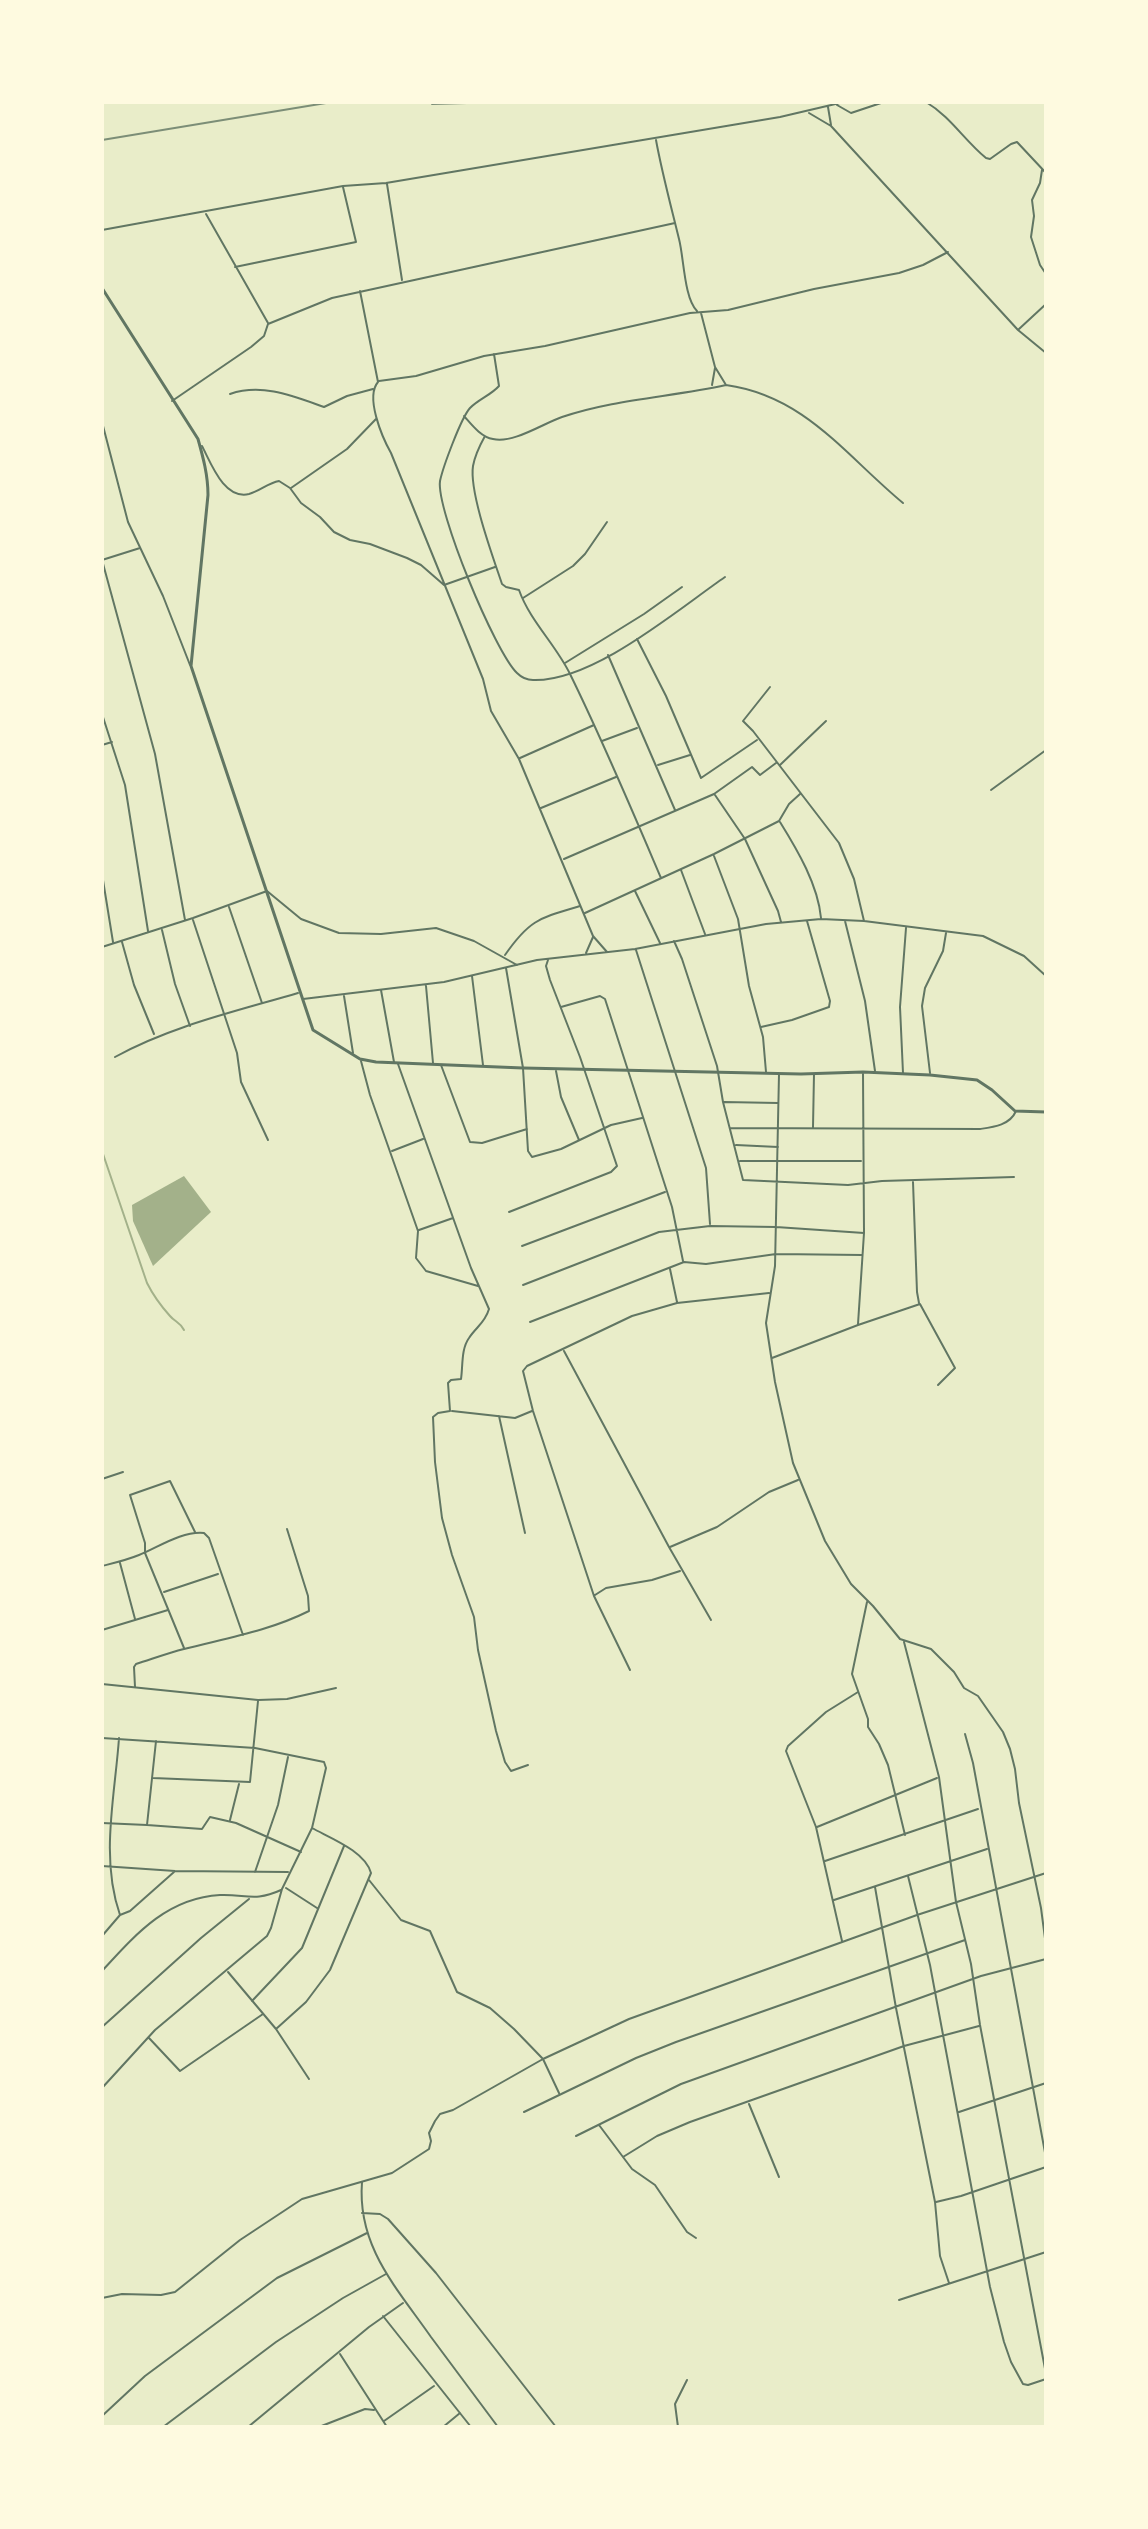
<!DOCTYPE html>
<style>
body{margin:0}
#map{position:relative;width:1148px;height:2529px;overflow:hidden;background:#e9edc9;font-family:Helvetica,sans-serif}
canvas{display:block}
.frame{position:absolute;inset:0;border:104px solid #fefae0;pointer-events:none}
</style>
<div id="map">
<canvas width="1148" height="2529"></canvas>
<div class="frame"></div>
</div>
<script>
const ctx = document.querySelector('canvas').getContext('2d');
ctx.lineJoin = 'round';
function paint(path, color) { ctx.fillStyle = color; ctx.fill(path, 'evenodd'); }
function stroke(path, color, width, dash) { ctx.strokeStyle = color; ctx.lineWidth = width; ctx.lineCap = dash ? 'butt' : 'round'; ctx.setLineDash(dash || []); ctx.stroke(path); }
const water = new Path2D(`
 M184,1176L211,1212L153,1266L133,1221L132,1205Z`);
const stream = new Path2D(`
 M102,1151L147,1283C153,1295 161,1306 170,1316C175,1322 180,1322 184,1330`);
const minor = new Path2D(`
 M926,102C951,117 964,140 986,158L990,159L1011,144L1017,142L1046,173
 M837,105L851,113L884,102
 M828,107L831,125
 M809,113L831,126L1018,330L1046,353
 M656,140C662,173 671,206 679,239C684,258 684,298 697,311
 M1042,170L1040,183L1032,200L1034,216L1031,237L1040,265L1046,274
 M387,184L402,280
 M206,214L268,323
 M102,230L343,186L386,183L780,117L844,102
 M235,267L356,242L343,187
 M360,291L378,382C365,397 382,437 391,453L483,679L491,711L519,759L593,936L607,952
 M701,313L715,367L726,385
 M1019,329L1046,304
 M494,354L499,386C491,395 479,399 470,408C461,418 443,467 440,481C436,510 495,652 517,673C522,678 527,680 533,680C593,682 677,610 725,577
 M379,381L416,376L484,356L545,346L690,313L728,310L814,289L899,273L923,265L948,252
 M712,385L715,368
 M230,394C262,383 293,396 324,407L347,396L373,389
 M172,401L251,347L264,336L268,324L332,298L675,223
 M464,416C472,425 481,437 493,439C513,444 544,423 562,417C615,399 672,397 726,385C805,396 845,455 903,503
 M102,422L128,522L163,596L190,665
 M485,436C480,445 475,455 473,466C469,492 493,557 502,584L506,587L519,590C530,621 556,645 570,674C603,741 632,810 661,878
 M202,446C211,463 224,500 249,494C260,491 268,483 279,481L290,488L301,503L320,517L334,532L350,540L370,544L407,558L421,565L444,585L495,567
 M291,488L347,449L376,419
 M140,548L102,560L155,754L185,920
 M523,598L573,566L585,554L607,522
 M637,639L666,696L701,778L757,740
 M608,655L675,810
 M565,663L644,614L682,587
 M770,687L743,721L753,731L839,843L854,879L864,921
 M102,714L125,785L148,931
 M602,741L637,728
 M102,745L112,742
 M520,758L594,725
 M658,765L690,755
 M780,765L826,721
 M991,790L1046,750
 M715,795L745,839L778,911L781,922
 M541,808L616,777
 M780,822C798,851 818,885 821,918
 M714,856L738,919L749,986L763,1037L766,1072
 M564,859L714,794L752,767L760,775L776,763
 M681,870L705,934
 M102,874L113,942
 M635,891L660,943
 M229,907L262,1003
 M585,913L714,854L779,821L789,804L800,794
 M193,920L237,1053L241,1082L268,1140
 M845,921L865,1001L875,1071
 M162,930L175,984L190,1026
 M674,941L682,959L717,1066L723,1102L743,1180L848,1185L882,1181L1014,1177
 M122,942L134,985L154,1034
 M102,947L193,918L267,891L301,919L339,933L381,934L436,928L474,941L517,965
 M636,950L706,1168L710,1224
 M586,953L593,937
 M505,955C530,919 540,918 580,906
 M506,968L523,1068L528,1151L532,1157L561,1149L611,1125L642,1118
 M472,976L483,1065
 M426,986L433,1063
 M381,990L394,1062
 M344,996L353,1053
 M303,999L444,982L537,960L635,949L766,924L821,919L864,921L983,936L1024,956L1046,976
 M561,1007L600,996L605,999L672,1207L683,1261
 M761,1027L792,1020L829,1007L830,1001L807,921
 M115,1057C171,1026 237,1011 298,993
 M361,1061L370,1095L418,1231L416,1258L426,1271L478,1286
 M398,1064L471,1268L489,1309C485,1323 476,1327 469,1338C461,1349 463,1366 461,1379L451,1380L448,1383L450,1411L438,1413L433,1417L435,1462L442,1518L452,1555L474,1617L478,1650L496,1731L505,1762L511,1771L528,1765
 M441,1065L470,1142L482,1143L527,1129
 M556,1071L561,1097L579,1140
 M903,1073L900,1007L906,928
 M930,1073L922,1006L925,988L943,951L946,933
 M779,1074L775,1266L766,1323L775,1382L793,1463L825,1541L851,1584L873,1606L900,1639L931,1649L954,1672L964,1688L978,1696L1003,1732L1010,1749L1015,1769L1019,1803L1041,1908L1046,1946
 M724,1102L778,1103
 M813,1127L814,1074
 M730,1128L980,1129C994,1127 1010,1125 1016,1111
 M736,1145L778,1147
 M392,1151L423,1139
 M740,1161H861
 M913,1182L917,1292L919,1303
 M509,1212L611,1172L617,1166L580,1057L550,980L546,966L548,960
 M419,1230L453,1218
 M522,1246L665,1192
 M670,1269L677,1302
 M523,1285L659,1232L710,1226L776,1227L864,1233
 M530,1322L684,1262L706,1264L776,1254L862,1255
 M858,1324L864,1233L863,1074
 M564,1351L669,1547L711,1620
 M772,1358L858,1325L920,1304L955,1368L938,1385
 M452,1411L515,1418L532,1411
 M499,1416L525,1533
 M102,1479L123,1472
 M670,1547L717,1527L769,1492L798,1480
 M120,1563L135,1619
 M102,1566C114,1563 127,1560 139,1555C159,1547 181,1531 204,1533L209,1538L243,1635
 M164,1592L218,1574
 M595,1595L606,1588L652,1580L680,1571
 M867,1602L852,1674L868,1719V1727L879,1744L888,1765L905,1835
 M102,1630L168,1610
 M904,1642L939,1777L956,1902L971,1964L980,2025L1046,2374
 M184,1648L145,1553V1543L130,1495L170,1481L195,1532
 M630,1670L594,1596L533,1411L523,1371L527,1366L632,1316L677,1303L769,1293
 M102,1684L258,1700L287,1699L336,1688
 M135,1687L134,1667L136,1664C152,1659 168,1653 184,1649C227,1638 269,1631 309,1611L308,1596L287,1529
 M965,1734L973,1763C997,1895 1022,2026 1046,2158
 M102,1738L255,1748L324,1762L326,1768L312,1828L282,1889L271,1928L267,1936L155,2030L102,2088
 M119,1738C115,1796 100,1858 120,1915
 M153,1778L250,1782L258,1701
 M230,1820L239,1784
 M102,1823L147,1825L156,1741
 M147,1825L202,1829L210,1817L236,1823L301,1852
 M817,1827L937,1778
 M825,1861L978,1809
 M102,1866L175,1871L288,1872
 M255,1872L278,1805L288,1757
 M908,1876L930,1965L990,2287L1004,2342L1011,2362L1023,2384L1028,2385L1046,2379
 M369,1880L401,1920L430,1931L457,1992L490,2008L514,2029L543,2059L559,2093
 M875,1887L896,2008L935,2202L940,2256L949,2283
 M286,1888L317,1908
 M834,1900L987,1849
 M102,1936L120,1915L130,1911L174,1872
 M842,1941L816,1827L786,1751L788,1746L826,1712L858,1692
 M102,1971C136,1934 167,1898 220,1895C246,1894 255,1902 281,1890
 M228,1972L276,2029L309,2079
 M252,2001L302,1948L344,1846
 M102,2027L201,1938L249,1899
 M276,2029L306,2002L330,1970L371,1873C365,1851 330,1838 312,1828
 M149,2038L180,2071L263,2014
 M749,2104L779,2177
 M524,2112L636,2058L676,2042L965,1940
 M959,2112L1046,2083
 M599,2125L632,2169L655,2185L687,2232L696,2238
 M576,2136L681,2084L981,1976L1046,1959
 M623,2157L657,2136L690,2122L904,2046L979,2026
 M362,2182C357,2246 396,2287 431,2337C453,2367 476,2397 498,2427
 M936,2202L961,2196L1046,2167
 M362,2213L380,2214L388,2219L436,2273L556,2427
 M102,2298L122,2294L161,2295L175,2292L240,2240L302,2199L392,2173L429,2149L431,2141L429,2133L435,2121L440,2114L453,2110L543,2059L629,2019L917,1915L1046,1873
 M899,2300L1046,2252
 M383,2316L471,2427
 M340,2354L387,2427
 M102,2416L145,2376L277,2278L367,2233
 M384,2421L434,2386
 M163,2427L276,2342L343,2298L386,2274
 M248,2427L369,2327L403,2303
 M319,2427L365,2409L374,2410
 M443,2427L460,2413
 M678,2427L675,2404L687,2380`);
const tertiary = new Path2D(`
 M102,288L198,439C203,457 208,475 208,495L191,666L313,1030L360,1059L376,1062L523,1068L801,1074L863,1072L930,1075L977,1080L992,1090L1015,1111L1046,1112`);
const rail = new Path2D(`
 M432,104L502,102
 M102,140L332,102`);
paint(water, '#a3b18a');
stroke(stream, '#a3b18a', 2);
stroke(minor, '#617663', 2);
stroke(tertiary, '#617663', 3);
stroke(rail, '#7c8e77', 2);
</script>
